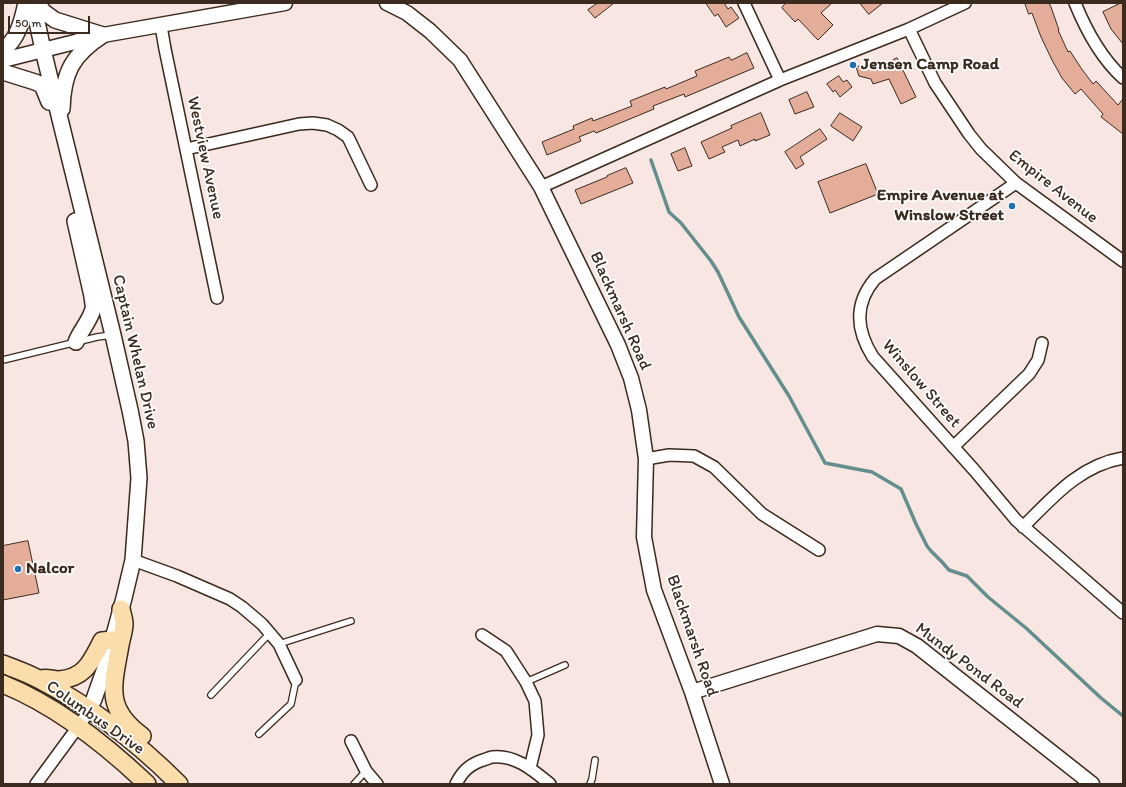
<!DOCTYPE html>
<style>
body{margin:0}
#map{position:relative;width:1126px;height:787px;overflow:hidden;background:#f7e6e1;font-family:Itim,sans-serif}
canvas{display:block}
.frame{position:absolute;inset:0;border:4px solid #3b2a1e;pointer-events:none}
.scale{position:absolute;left:8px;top:16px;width:82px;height:18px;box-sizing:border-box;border:2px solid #3b2a1e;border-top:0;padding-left:5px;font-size:12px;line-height:14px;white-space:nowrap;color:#3b2a1e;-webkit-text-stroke:3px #fff;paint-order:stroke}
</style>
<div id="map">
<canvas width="1126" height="787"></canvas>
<div class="frame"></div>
<div class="scale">50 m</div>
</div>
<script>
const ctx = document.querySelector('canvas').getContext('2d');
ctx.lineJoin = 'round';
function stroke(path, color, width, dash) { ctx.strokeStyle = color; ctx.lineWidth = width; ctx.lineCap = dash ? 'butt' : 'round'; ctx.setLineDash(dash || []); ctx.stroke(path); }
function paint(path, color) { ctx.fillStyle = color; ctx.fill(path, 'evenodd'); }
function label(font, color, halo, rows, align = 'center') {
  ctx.font = font + ' Itim,sans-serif'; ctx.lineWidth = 3.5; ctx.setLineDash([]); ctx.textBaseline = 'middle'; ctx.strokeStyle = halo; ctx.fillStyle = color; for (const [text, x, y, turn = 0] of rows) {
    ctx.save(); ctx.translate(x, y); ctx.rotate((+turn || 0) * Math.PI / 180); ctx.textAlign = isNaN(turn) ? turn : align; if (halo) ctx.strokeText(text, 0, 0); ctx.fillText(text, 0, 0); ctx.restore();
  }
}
const stream = new Path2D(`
 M651,160L669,212L681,223L711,261L718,272L739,317L789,396L825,463L872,472L901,489L916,524L927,546L931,551L942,562L949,570L967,576L988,597L1026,628L1101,698L1123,716`);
const building = new Path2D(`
 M598,3H614L595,18L588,10Z
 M706,3H724L728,9L731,7L739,18L726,27L718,14L715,16Z
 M786,3H832L821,13L833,25L818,40L798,19L795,22L782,8Z
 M860,3H883L869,14Z
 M1025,3H1049L1051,7L1059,30H1058L1068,52L1070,51L1081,68L1093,84L1096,81L1118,105L1123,99V134L1101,117L1103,114L1081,89L1075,94L1062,78L1052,60L1041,37L1032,13L1029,14Z
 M1121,3H1123V44L1111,29L1103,12Z
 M747,53L754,68L685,97L684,94L653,106L654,109L596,133L594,131L579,137L581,141L547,155L542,142L574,129L573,126L592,118L593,121L632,106L630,101L665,87L666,89L697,76L695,71L729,57L731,60Z
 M897,58L916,97L901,104L889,79L873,84L871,79L859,76L856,67L872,62L875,70Z
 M839,76L843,82L847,80L852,87L840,97L835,90L833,92L827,84Z
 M807,92L814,107L795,114L789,100Z
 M761,113L770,135L755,141V139L740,146L738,140L722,147L725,152L709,159L701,142L732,128L731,126Z
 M840,113L862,127L853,141L831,126Z
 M820,129L827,139L800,157L804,164L796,169L785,152Z
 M685,148L692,166L678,171L671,154Z
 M866,164L878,194L830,213L818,182Z
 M626,168L633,183L581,204L575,190L607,177V176Z
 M28,541L39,593L3,600V546Z`);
const service = new Path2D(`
 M3,360L97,337L112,335
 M279,644L351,621
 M526,682L565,665
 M211,695L269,634
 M259,734L291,704L296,680
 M354,784L366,771
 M590,784L592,779L595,760`);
const minor = new Path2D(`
 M744,3L780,80
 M1075,3C1086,30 1101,58 1123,78
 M161,26L165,49L217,298
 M909,29L935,83L969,134L981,149L1016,183L1123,261
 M186,149L299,124L313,123L327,125L338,130L348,137L371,185
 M1016,183L875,279C854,304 856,330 873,357L975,471L1016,520L1123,613
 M541,187L780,80L909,29L965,3
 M953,447L1029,374L1038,360L1042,343
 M646,459L669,455L694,456L714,467L762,514L819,550
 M1023,527C1052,498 1080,465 1123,458
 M133,560L177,576L230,599L242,607L262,624L279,644L296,680
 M482,635L506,651L526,682L535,701L538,735L530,768
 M351,741L366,771L377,784
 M36,784L83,720L89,710
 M456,784C462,772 468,766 480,761C484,760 488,758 492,757C515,754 534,771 550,784`);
const tertiary = new Path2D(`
 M387,3L407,13L430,31L460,60L541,187L618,345L631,378L639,410L646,459L644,537L654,590L692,692L722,784
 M3,60L103,35L285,3
 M692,692L877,634L899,636L917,646L1092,784`);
const secondary = new Path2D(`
 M33,3L43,50L113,335L130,410L136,441L139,478L133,560L124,598L105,668L94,699L89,710
 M37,3L44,12L55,20L103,35
 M3,50C18,39 22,21 26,3
 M3,72L35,82L42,85L49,102
 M62,109C63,73 72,55 103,35
 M75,221L92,296C92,300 94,305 93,309C90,321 80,331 76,342`);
const primary = new Path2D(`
 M121,609C122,614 124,619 124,624C124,631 121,639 120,645C113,686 104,708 142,736
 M3,664C15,669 28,673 40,680C90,706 139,744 179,784
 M40,679C49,677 51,680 59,680C85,678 91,662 102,641L113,640
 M3,684C57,706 105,744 147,784`);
const markers = [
 [853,65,4,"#1f6fb2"],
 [1012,206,4,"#1f6fb2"],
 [18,569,4,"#1f6fb2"]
];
const poiNames = [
 ["Jensen Camp Road",861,65],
 ["Empire Avenue at",1004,196,"right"],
 ["Winslow Street",1004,216,"right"],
 ["Nalcor",26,569]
];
const streetNames = [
 ["Westview Avenue",205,158,78],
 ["Empire Avenue",1053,187,38],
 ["Blackmarsh Road",620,311,66],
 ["Captain Whelan Drive",135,352,77],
 ["Winslow Street",921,384,49],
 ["Blackmarsh Road",692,636,71],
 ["Mundy Pond Road",969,666,37],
 ["Columbus Drive",95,718,35]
];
stroke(stream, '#648e8e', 3.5);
paint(building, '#e4ad9a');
stroke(building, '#3b2a1e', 1);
stroke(service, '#3b2a1e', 8);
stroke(minor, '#3b2a1e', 14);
stroke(tertiary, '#3b2a1e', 17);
stroke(secondary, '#3b2a1e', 18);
stroke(primary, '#3b2a1e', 20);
stroke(service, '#fff', 5.5);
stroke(minor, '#fff', 11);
stroke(tertiary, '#fff', 14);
stroke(secondary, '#fff', 15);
stroke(primary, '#faddab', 17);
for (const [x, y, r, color] of markers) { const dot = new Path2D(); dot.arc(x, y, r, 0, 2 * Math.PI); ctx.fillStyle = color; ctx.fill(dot); stroke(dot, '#fff', 1.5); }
label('bold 17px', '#3b2a1e', '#fff', poiNames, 'left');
label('17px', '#3b2a1e', '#fff', streetNames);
</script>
